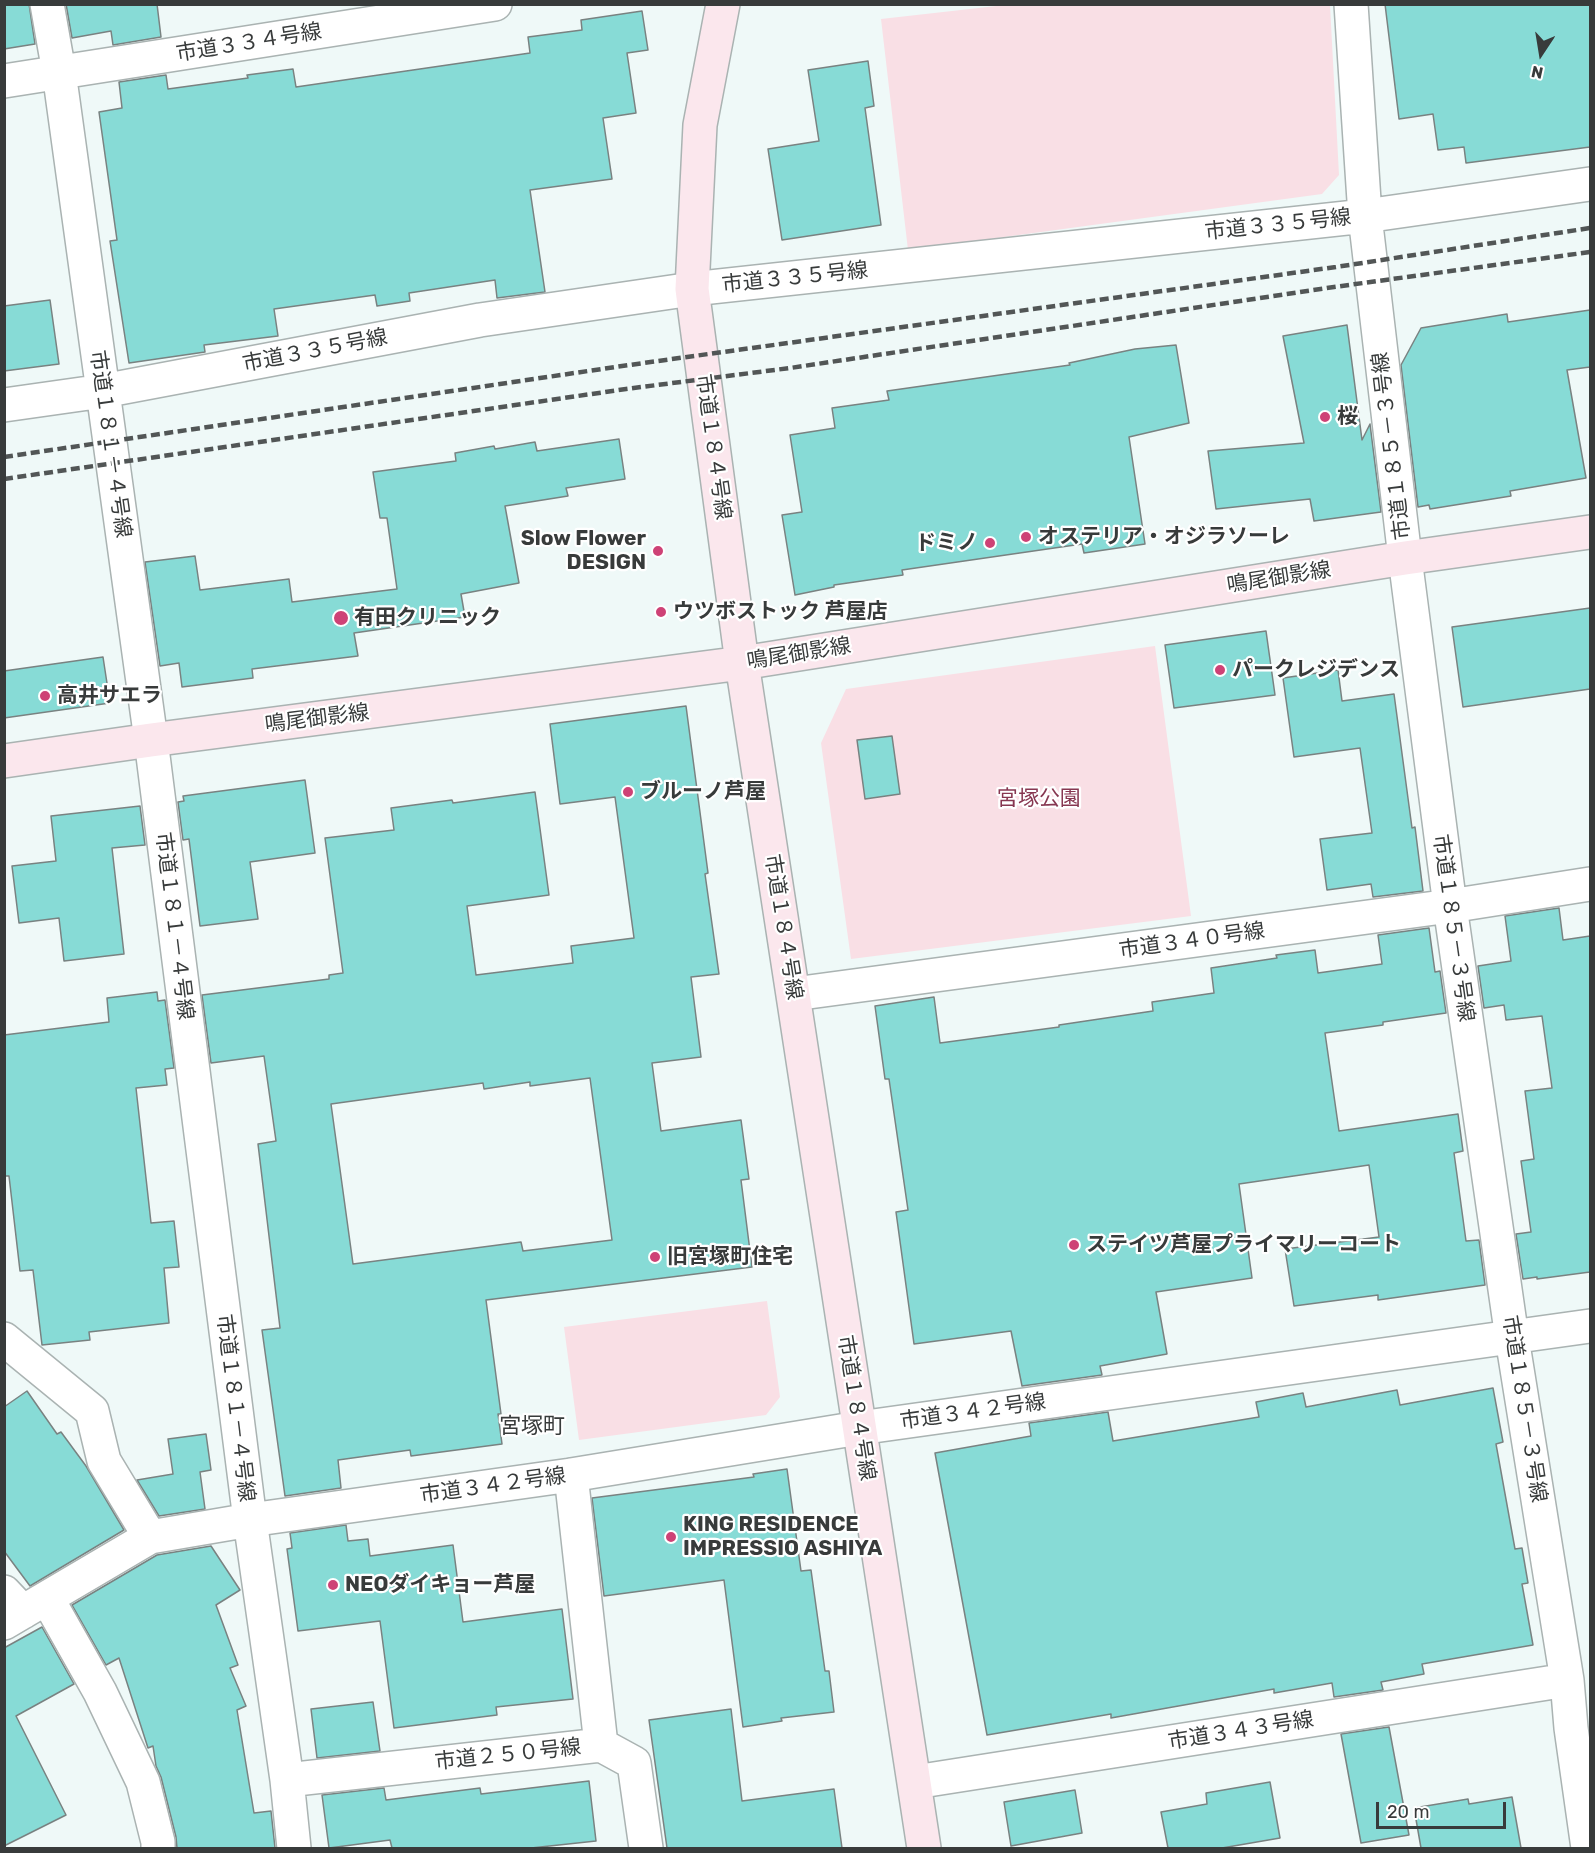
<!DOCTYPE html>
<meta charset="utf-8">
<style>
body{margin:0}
#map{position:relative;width:1595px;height:1853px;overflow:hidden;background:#eff9f8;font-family:Rubik,sans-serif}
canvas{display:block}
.frame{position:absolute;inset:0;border:6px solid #383b3b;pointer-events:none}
.north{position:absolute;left:1511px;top:24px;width:60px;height:60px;-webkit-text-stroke:4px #fff;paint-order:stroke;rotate:192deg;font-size:16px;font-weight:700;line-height:24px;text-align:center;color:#383b3b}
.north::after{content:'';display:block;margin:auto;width:21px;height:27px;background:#383b3b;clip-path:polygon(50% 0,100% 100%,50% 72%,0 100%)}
.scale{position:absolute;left:1376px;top:1802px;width:130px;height:27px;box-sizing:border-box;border:3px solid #383b3b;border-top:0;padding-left:8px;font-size:18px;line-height:21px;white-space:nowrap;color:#383b3b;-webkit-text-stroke:4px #fff;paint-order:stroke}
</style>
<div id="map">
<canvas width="1595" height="1853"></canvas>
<div class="frame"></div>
<div class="north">N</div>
<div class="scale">20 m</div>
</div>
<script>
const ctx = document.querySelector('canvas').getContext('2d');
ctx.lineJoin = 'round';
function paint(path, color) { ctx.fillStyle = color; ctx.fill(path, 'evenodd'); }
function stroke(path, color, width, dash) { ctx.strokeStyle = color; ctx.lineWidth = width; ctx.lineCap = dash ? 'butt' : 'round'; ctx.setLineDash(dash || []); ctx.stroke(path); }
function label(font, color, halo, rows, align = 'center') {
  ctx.font = font + ' Rubik,"Noto Sans JP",sans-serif'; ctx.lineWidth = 4.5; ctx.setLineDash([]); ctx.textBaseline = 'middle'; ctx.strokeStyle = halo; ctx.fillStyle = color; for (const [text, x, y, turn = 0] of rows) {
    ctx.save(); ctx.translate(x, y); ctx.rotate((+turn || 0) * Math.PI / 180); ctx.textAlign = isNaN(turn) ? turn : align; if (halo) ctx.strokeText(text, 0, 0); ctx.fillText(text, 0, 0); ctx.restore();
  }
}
const green = new Path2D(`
 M1014,4L1330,5L1339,175L1322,194L908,250L881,19Z
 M1155,646L1191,916L851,959L821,743L846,689Z
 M767,1301L780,1397L766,1415L579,1440L564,1327Z`);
const building = new Path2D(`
 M4,4H29L35,44L4,49Z
 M66,4H157L161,37L113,45L111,31L72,38Z
 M1385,4H1590V147L1466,163L1464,147L1438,150L1433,114L1399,119Z
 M642,11L648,50L627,53L636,113L603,118L612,179L530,190L545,292L497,298L495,280L409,293L410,301L377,306L375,295L274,309L278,336L204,345L205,352L129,363L110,241L117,240L99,112L122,108L119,82L166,75L168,89L248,78L247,75L293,69L296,87L530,53L528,37L582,30L581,20Z
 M868,61L874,106L865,108L881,225L782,240L768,149L819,141L808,70Z
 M50,300L59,364L4,371V306Z
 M1590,310V367L1567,370L1586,478L1510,491L1511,496L1430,509L1429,505L1418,507L1401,365L1421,328L1507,314L1508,322Z
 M1347,325L1362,440L1370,424L1381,512L1314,521L1310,499L1216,509L1208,451L1304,443L1283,336Z
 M1176,345L1189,423L1129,437L1145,544L1084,553L1082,544L902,570L903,575L834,585V587L795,595L782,515L802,512L790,435L835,428L832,408L889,400L887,391L1070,365L1069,363L1135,349Z
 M619,439L625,479L566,488L568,496L505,506L519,583L461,594L465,617L354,633L358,656L252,669L253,678L182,687L179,663L160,666L145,562L195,556L200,590L289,579L292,602L397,589L387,518H380L373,472L456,461L455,453L494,446L495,449L535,442L537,451Z
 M1590,608V689L1463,707L1452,627Z
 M1266,631L1275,695L1174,708L1165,645Z
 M103,657L110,703L4,718V671Z
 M1338,670L1342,701L1394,694L1412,828L1415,827L1423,891L1373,897L1371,884L1327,890L1320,839L1372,833L1360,748L1294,757L1283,678Z
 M686,706L708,873L705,874L719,974L691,977L701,1057L652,1063L661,1131L741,1120L749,1179L741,1180L752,1267L486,1300L501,1414H498L502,1444L411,1456L410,1450L338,1460L341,1488L285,1496L262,1330L280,1328L258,1144L276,1141L264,1056L211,1063L202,995L329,979V975L343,973L325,838L394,830L391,808L452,800L453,803L535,792L549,895L467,906L476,975L573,963L571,946L634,938L615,797L560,804L550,724ZM590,1078L612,1240L523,1251L521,1242L353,1264L331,1104L483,1083L484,1089L530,1082V1086Z
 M892,736L900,794L865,799L857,740Z
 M305,780L315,853L250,862L258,919L200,926L189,839L183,840L178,802L184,801L183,796Z
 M140,806L145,845L112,848L124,954L64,961L59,918L19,923L12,866L56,861L51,816Z
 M1559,908L1563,940L1590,936V1272L1537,1279V1277L1523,1279L1516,1234L1531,1232L1521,1161L1534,1159L1525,1091L1552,1088L1542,1016L1506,1020L1504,1005L1484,1008L1478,966L1511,961L1505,916Z
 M1429,928L1435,972L1440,971L1446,1013L1383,1022V1025L1325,1033L1339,1131L1458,1114L1463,1151L1454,1153L1466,1241L1479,1240L1485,1285L1378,1300V1295L1294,1306L1285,1249L1379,1237L1369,1165L1239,1184L1252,1278L1156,1292L1167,1354L1100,1366L1102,1375L1022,1386L1011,1331L914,1344L896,1212L908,1210L889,1079H885L875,1006L934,997L940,1043L1059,1027V1025L1153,1011L1152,1002L1214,993L1211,968L1277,958L1276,955L1315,950L1318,973L1382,964L1378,935Z
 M157,992L158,1001L165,1000L174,1068L165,1069L167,1085L136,1088L151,1223L174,1221L179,1267L164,1268L169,1323L89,1332L90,1340L42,1345L33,1270L20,1271L9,1176H4V1035L109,1022L107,998Z
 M1493,1388L1503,1442L1496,1444L1515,1549L1522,1548L1528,1583L1522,1584L1533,1645L1422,1664L1424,1674L1381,1682L1383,1690L1334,1697L1332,1683L1274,1693V1689L1111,1718V1714L987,1735L935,1453L1031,1436L1029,1423L1108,1412L1113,1441L1259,1417L1256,1402L1303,1393L1306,1407L1397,1390L1400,1405Z
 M27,1391L57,1434L61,1432L86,1466L124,1530L30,1586L4,1551V1407Z
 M206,1434L211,1470L200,1472L205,1509L159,1516L137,1480L173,1474L168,1439Z
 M787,1469L801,1571L811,1570L825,1671H829L834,1712L781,1718L782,1721L743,1727L724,1580L604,1596L592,1498L754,1477L753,1474Z
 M346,1525L348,1541L368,1539L370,1556L453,1545L463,1622L562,1609L573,1699L496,1707L497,1715L394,1728L380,1621L298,1631L287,1549L292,1548L290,1533Z
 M211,1546L240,1590L216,1605L238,1665L230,1668L246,1706L237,1710L254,1813L271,1811L275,1848H177L176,1837L161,1777L156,1766L153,1746L148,1748L119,1658L106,1665L72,1605L157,1555Z
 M42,1627L74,1684L16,1716L66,1815L4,1846V1648Z
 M373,1702L380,1751L317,1758L311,1709Z
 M731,1709L742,1801L834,1789L842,1848H667L649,1720Z
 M1389,1727L1409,1835L1361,1843L1341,1734Z
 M589,1781L596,1841L531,1848H392L390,1840L329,1848L322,1795L384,1788L386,1800L480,1788L481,1794Z
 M1270,1782L1280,1838L1222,1848H1168L1161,1812L1207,1804L1206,1793Z
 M1075,1790L1082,1833L1011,1846L1004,1802Z
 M1512,1797L1521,1848H1421L1414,1808L1468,1799L1469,1804Z`);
const street = new Path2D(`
 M47,4L59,72L151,740L250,1520L287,1780L294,1848
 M1351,4L1365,216L1405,558L1450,906L1512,1338L1567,1680L1571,1728L1588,1848
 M4,81L495,4
 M4,405L103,391L480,320L692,289L1365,216L1590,184
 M794,994L1450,906L1590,884
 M4,1339L92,1411L104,1461L150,1537
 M4,1592L23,1612
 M47,1598L100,1692L143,1782L158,1842V1848
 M4,1623L150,1537L250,1520L571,1475L859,1428L1590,1326
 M601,1745L634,1763L646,1848
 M287,1780L601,1745L571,1475
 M915,1782L1567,1680`);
const secondary = new Path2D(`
 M723,4L700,125L692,289L742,663L924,1848
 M4,761L151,740L742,663L1405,558L1590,532`);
const rail = new Path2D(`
 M4,457L622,366L1336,267L1590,228
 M4,479L626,389L790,368L1334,287L1590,252`);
const markers = [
 [1325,417,6,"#ce4276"],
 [1026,537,6,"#ce4276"],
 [990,543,6,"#ce4276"],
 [658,551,6,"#ce4276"],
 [661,612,6,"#ce4276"],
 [341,618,8,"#ce4276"],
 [1220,670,6,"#ce4276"],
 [45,696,6,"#ce4276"],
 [628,792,6,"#ce4276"],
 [1074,1245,6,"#ce4276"],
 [655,1257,6,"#ce4276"],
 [671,1537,6,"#ce4276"],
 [333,1585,6,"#ce4276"]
];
const streetNames = [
 ["市道３３４号線",249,43,-9],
 ["市道３３５号線",1278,225,-6],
 ["市道３３５号線",795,278,-6],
 ["市道３３５号線",315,351,-11],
 ["市道１８１－４号線",110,444,82],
 ["市道１８５－３号線",1392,446,-97],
 ["市道１８４号線",713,447,82],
 ["鳴尾御影線",1279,578,-9],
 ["鳴尾御影線",799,654,-9],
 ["鳴尾御影線",317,719,-7],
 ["市道１８１－４号線",174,926,83],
 ["市道１８４号線",783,927,81],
 ["市道１８５－３号線",1453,928,82],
 ["市道３４０号線",1192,941,-8],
 ["市道１８１－４号線",235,1408,83],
 ["市道１８４号線",856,1408,81],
 ["市道１８５－３号線",1524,1409,81],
 ["市道３４２号線",973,1412,-8],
 ["市道３４２号線",493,1486,-8],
 ["市道３４３号線",1241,1731,-9],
 ["市道２５０号線",508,1755,-6]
];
const poiNames = [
 ["桜",1337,417],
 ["オステリア・オジラソーレ",1038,537],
 ["Slow Flower",646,539,"right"],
 ["DESIGN",646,563,"right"],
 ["ドミノ",978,543,"right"],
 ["ウツボストック 芦屋店",673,612],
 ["有田クリニック",354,618],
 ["パークレジデンス",1232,670],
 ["高井サエラ",57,696],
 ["ブルーノ芦屋",640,792],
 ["ステイツ芦屋プライマリーコート",1086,1245],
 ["旧宮塚町住宅",667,1257],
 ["KING RESIDENCE",683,1525],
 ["IMPRESSIO ASHIYA",683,1549],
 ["NEOダイキョー芦屋",345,1585]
];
const parkNames = [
 ["宮塚公園",1039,799]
];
const neighbourhoodNames = [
 ["宮塚町",532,1427]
];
paint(green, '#f9dfe5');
paint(building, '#87dbd6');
stroke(building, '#798281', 1.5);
stroke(street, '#aab3b2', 36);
stroke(secondary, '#aab3b2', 36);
stroke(street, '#fff', 33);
stroke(secondary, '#fbe7ed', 33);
stroke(rail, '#525656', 4.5, [9, 4.5]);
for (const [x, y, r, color] of markers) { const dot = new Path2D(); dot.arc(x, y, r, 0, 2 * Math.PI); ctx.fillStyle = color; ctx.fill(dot); stroke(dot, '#fff', 2); }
label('21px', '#383b3b', '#fff', streetNames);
label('bold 21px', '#383b3b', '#fff', poiNames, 'left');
label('21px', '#873751', '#fff', parkNames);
label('22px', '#383b3b', '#fff', neighbourhoodNames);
</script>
